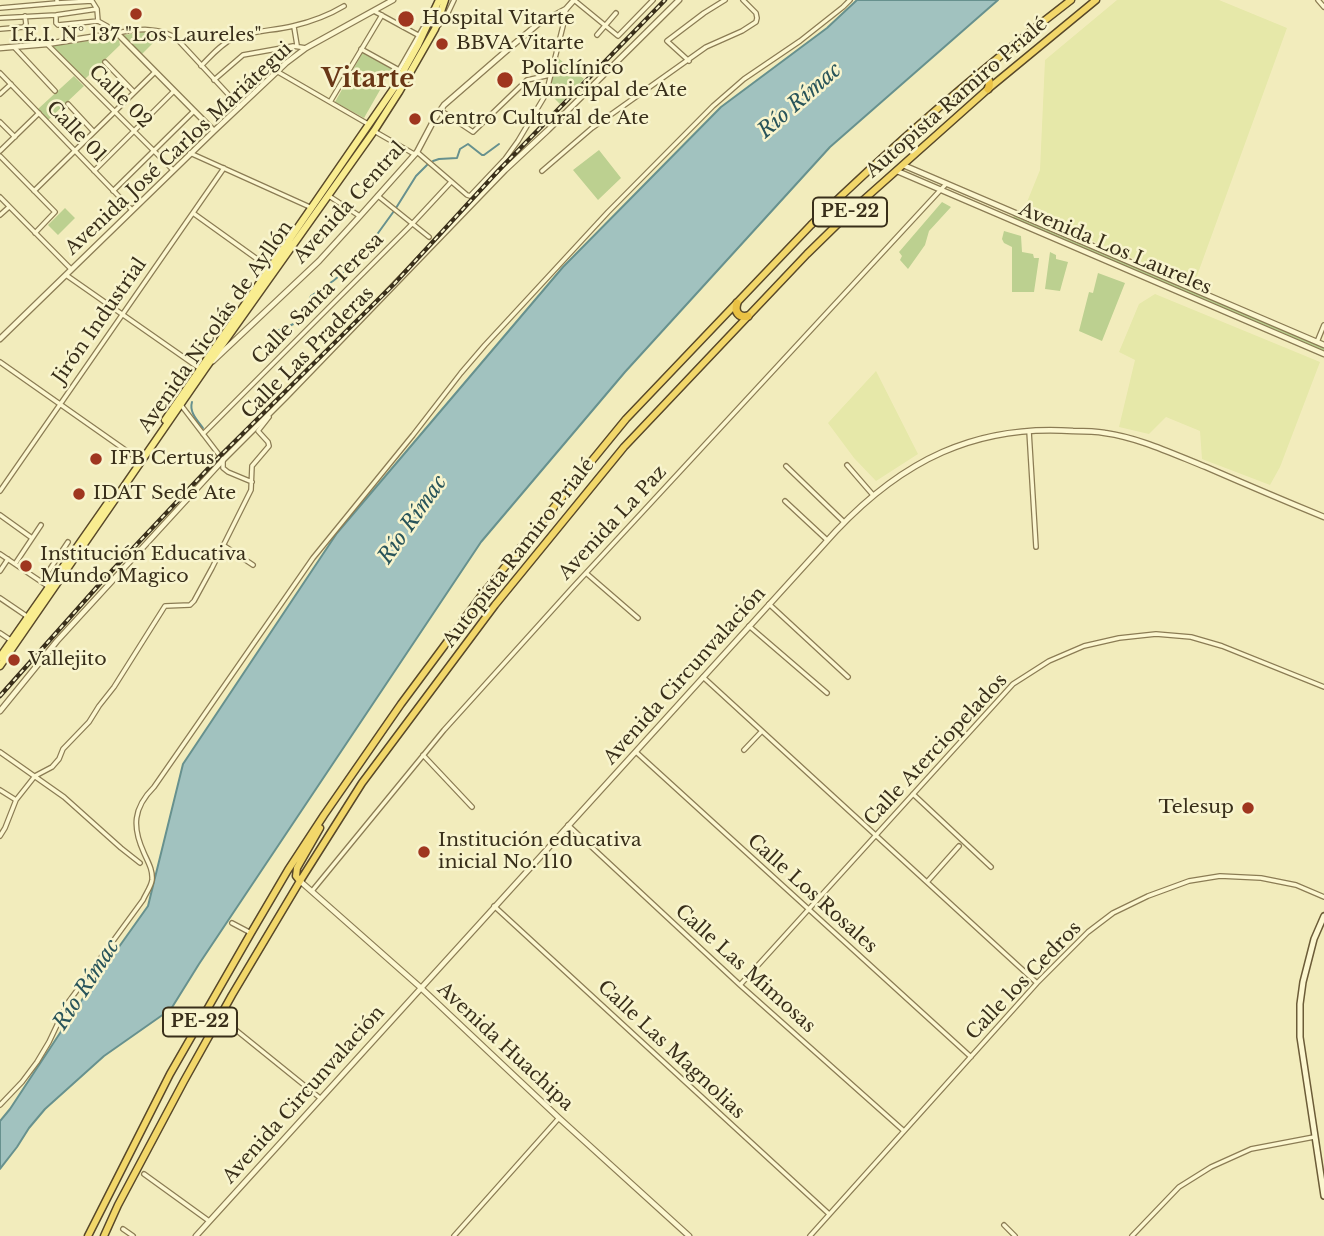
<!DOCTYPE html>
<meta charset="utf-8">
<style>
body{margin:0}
canvas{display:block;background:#f2ecbc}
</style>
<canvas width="1324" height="1236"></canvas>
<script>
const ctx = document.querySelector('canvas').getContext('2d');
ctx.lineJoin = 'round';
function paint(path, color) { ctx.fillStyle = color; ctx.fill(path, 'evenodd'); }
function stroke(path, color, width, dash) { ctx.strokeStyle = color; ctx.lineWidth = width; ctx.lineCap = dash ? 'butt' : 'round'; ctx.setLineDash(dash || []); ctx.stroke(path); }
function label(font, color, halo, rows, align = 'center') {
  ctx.font = font + ' "Libre Baskerville",serif'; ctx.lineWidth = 5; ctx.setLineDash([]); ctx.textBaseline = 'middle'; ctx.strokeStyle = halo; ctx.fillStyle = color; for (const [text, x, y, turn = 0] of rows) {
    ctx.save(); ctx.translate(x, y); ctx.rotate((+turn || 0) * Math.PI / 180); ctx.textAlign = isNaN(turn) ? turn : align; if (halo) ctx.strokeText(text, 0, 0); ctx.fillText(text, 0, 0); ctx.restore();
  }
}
const farmland = new Path2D(`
 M1117,0H1219L1287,28L1194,284L1027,213L1025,207L1040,170L1045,60Z
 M1155,294L1320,362L1280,467L1270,485L1202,459L1200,431L1166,417L1149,434L1119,427L1135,360L1119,352L1139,304Z
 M876,371L918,454L876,481L854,458L828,423Z`);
const green = new Path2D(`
 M144,32L160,36L141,55L125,38L124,35Z
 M111,38L119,40L120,45L85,79L52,46Z
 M363,52L392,69L364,118L335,102Z
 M558,58L584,79L560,104L548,92Z
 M74,76L84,86L48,120L38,109Z
 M599,150L621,178L598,200L573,170Z
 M942,202L951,207L929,231L925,245L908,269L900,260L902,256L899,252Z
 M65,208L75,218L58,235L48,225Z
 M1014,216L1281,329L1324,348V353L1158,283L1012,218Z
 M1004,231L1021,236L1022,252L1033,254L1034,258H1039L1034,292H1012V247L1004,243L1002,239Z
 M1050,252L1056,255V259L1068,262L1060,291L1045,289Z
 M1098,273L1125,283L1102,341L1079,331L1089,292L1093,293Z`);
const water = new Path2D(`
 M857,0H998L830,147L625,372L481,542L199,964L171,1009L104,1056L45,1109L29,1128L17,1147L0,1169V1121L10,1109L89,989L148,906L183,764L337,533L563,267L721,107L827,28Z`);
const stream = new Path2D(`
 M433,161L439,159L457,158L460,149L468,144L482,155H484L499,144
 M396,208L416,176L428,164
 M272,333L296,323L302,318L311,296L333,281L345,271L373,240L394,211
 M192,402C189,412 197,420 203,428`);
const minor = new Path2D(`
 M57,0V3L92,1L97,9
 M574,0L618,36L653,0
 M1318,0L1324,7
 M0,8L57,3
 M374,11L418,35
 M56,16V23L58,25L98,21L107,26L114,34
 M0,18L56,15L97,9L98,21
 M294,27L297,45
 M437,27L445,19L454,0
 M0,29L24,27L26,24L25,16
 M117,33C136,29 160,26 177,39L240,107
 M597,35L616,13
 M47,44L173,170
 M14,47L55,91
 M361,49L399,70
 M689,61L667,41L704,13L725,0
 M105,62L134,92
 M201,66C211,56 221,44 234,38C253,30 274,31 293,26C310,22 329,15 344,6
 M278,72L368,124
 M0,73L132,210
 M397,77L399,70L423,28
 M214,80L243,55L293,46L306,48
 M0,94L11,84
 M330,102L382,15
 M68,104L94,132
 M440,110L473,132L527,80L550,75
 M0,122L15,137
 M374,131L414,154
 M0,151L39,113
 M417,152L467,195L470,196L505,159L518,141L546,94L564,22L566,9
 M190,153L312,208
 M0,156L55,212L35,233
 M94,171L174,91
 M542,171L592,128L706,47L742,31L756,22L757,18L756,13L743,0
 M34,191L155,72
 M113,191L194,111
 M329,196L358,215
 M378,196L429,237
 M0,197L71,269
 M193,213L271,269
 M0,215L9,207
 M66,275L202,370
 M1317,342L1324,325
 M0,362L141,461
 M181,405L223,460V468L228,472L252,482
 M1029,431L1036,547
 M203,434L412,224L451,182
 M847,465L873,495
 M786,466L844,522
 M0,491L224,168
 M785,501L827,540
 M0,515L32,538
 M223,545L253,565
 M0,554L49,587
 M15,564L41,525
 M0,571L8,559
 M586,573L638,618
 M42,581L68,542
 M0,598L28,617
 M769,604L848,677
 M749,626L827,693
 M0,633L12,641
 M703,677L1037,983
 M744,750L762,731
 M0,752L64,797L121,848L140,863
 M636,752L971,1057
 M423,755L472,807
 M0,790L16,800
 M913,794L991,867
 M568,825L740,985L904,1131
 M0,836L5,828L16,800L35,776L52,767L59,759L63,749L89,722L99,706L114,687L165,606L190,605L194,601L212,568L251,490L252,466L269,446L268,442L258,431L269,417
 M927,882L959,846
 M312,891L444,730L574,586L946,184
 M494,906L829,1214
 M232,923L251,933
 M740,985L1013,684L1049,661L1084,646L1119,638L1156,634L1191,637L1222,646L1324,687
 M221,1018L320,1098
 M0,1105L22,1082L37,1062L49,1042L67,1004L143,900C146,893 151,887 152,880C153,870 148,862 144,853C132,827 133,808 154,787L313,558L413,435L461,373L485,345L608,212L713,106L744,79L800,41L843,7L850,0
 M144,1174L209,1221
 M1004,1225L1015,1236
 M123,1229L133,1236
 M454,1236L559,1118
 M810,1236L1037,983L1088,932L1113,913L1148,896L1189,881L1220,876L1261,878L1296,885L1324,897
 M1132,1236L1179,1187L1211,1167L1251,1149L1314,1137`);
const tertiary = new Path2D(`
 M0,48L47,44L117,33L214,131
 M903,165L1324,345
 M897,171L1324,354
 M0,339L214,131L286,63L306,48L393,0
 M213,361L319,261L360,216L417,152L435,118L444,105L513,45L538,24L566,9L574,0
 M0,711L57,641L223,460L286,397L505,170L548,130L679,0
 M300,881L420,987L559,1118L689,1236
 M196,1236L836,531C902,461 975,424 1073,431C1083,431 1094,431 1105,433C1140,438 1173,454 1206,467C1245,484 1285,501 1324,517`);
const secondary = new Path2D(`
 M1324,916L1314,939L1303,982L1300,1004V1037L1324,1196`);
const primary = new Path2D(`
 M165,420L394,88L418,45L439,0
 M0,657L107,504
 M0,666L205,369L374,131L399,92L435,29L445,0`);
const trunk = new Path2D(`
 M300,881L296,876L297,868L320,828
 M88,1236L170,1074L251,933L288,870L324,815L401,704L482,595L626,419L811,225C893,145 981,69 1071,0
 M104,1236L118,1205L184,1081L232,995L300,881L362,783L495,605L624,447L807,254L851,211L988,89L1096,0`);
const motorway = new Path2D(`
 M977,77C986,74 992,81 988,89
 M737,303C734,312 739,318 748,316`);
const rail = new Path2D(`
 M0,696L105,578L220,456L394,284L498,171L665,0`);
const markers = [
 [136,14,7,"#9f361f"],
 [406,19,9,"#9f361f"],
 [442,44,7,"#9f361f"],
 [505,80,9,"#9f361f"],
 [415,119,7,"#9f361f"],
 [96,459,7,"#9f361f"],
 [79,494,7,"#9f361f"],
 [26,566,7,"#9f361f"],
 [14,660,7,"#9f361f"],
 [1248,808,7,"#9f361f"],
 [424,852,7,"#9f361f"]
];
const shields = [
 [850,212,74],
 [200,1022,74]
];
const shieldNames = [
 ["PE-22",850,212],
 ["PE-22",200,1022]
];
const poiNames = [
 ["Hospital Vitarte",422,19],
 ["I.E.I. N° 137 \"Los Laureles\"",136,36,"center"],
 ["BBVA Vitarte",456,44],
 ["Policlínico",521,69],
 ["Municipal de Ate",521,91],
 ["Centro Cultural de Ate",429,119],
 ["IFB Certus",110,459],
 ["IDAT Sede Ate",93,494],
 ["Institución Educativa",40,555],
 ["Mundo Magico",40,577],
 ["Vallejito",28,660],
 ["Telesup",1234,808,"right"],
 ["Institución educativa",438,841],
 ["inicial No. 110",438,863]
];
const streetNames = [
 ["Calle 02",120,97,45],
 ["Autopista Ramiro Prialé",957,98,-41],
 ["Calle 01",76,132,46],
 ["Avenida José Carlos Mariátegui",179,149,-43],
 ["Avenida Central",350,203,-48],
 ["Avenida Los Laureles",1115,249,23],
 ["Calle Santa Teresa",318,299,-45],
 ["Jirón Industrial",100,321,-55],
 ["Avenida Nicolás de Ayllón",216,327,-55],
 ["Calle Las Praderas",308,353,-45],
 ["Avenida La Paz",613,523,-47],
 ["Autopista Ramiro Prialé",519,553,-52],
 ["Avenida Circunvalación",685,676,-48],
 ["Calle Aterciopelados",936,750,-47],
 ["Calle Los Rosales",812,894,42],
 ["Calle Las Mimosas",745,969,42],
 ["Calle los Cedros",1024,981,-46],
 ["Avenida Huachipa",505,1047,43],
 ["Calle Las Magnolias",671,1050,43],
 ["Avenida Circunvalación",304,1095,-48]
];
const waterNames = [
 ["Río Rímac",800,101,-41],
 ["Río Rímac",413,520,-55],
 ["Río Rímac",87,985,-57]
];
const districtNames = [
 ["Vitarte",368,80]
];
paint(farmland, '#e6e8a9');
paint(green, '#bcd090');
paint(water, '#a1c2bf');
stroke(water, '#67918e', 2);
stroke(stream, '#67918e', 2);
stroke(minor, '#8b7c54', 6);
stroke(tertiary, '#8b7c54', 7);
stroke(secondary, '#6c5c38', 8);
stroke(primary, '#584829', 9);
stroke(trunk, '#584829', 9);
stroke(motorway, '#584829', 10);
stroke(minor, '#fcf7d0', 3.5);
stroke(tertiary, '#fcf7d0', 4.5);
stroke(secondary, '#fcf7d0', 5);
stroke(primary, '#f9ed90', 6);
stroke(trunk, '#f2d76a', 6);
stroke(motorway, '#eac144', 7);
stroke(rail, '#392f1a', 4.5);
stroke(rail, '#f8f4cd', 2, [5]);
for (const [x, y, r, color] of markers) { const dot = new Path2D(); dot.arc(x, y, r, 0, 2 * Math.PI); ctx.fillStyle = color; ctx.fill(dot); stroke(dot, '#f8f4cd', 2.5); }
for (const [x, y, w] of shields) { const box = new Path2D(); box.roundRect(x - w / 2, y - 14.5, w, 29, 5); ctx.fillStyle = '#f8f4cd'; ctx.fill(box); stroke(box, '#392f1a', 2); }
label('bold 18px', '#392f1a', null, shieldNames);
label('19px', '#392f1a', '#f8f4cd', poiNames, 'left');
label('19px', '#392f1a', '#f8f4cd', streetNames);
label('italic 21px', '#28545a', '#f8f4cd', waterNames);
label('bold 26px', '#693716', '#f8f4cd', districtNames);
</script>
